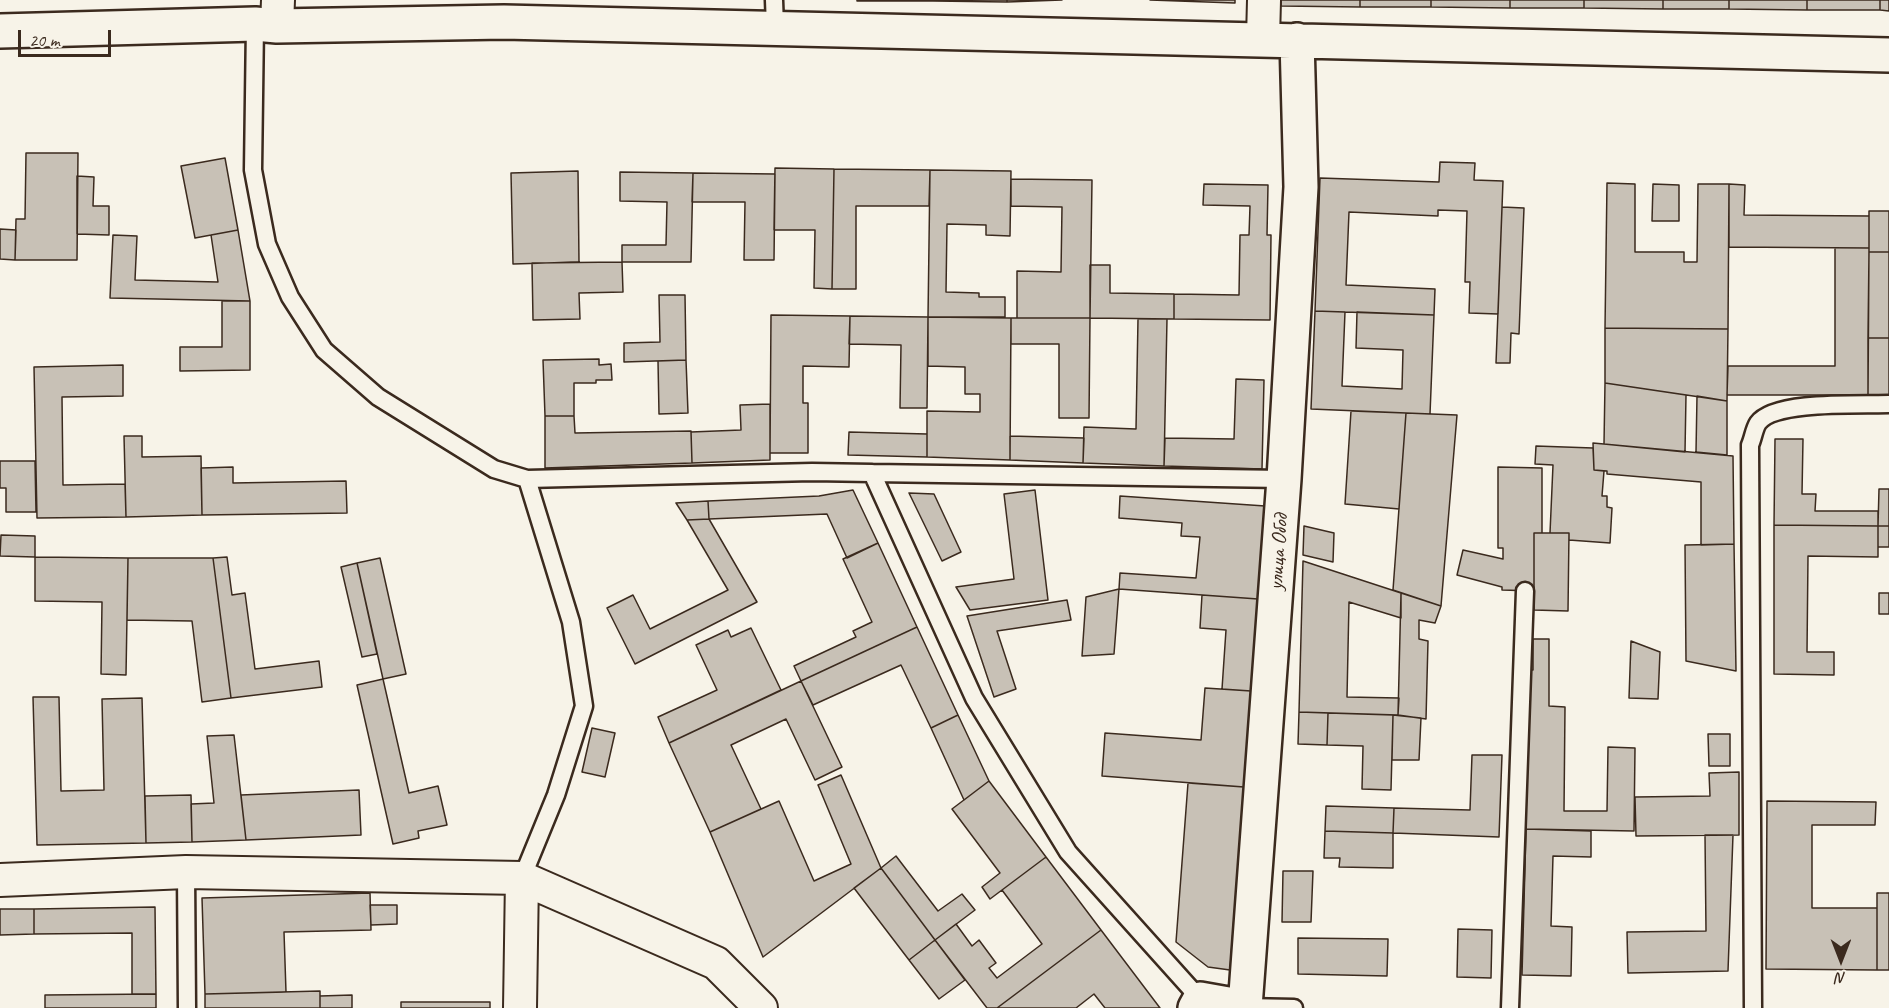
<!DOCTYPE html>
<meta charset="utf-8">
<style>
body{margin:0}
#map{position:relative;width:1889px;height:1008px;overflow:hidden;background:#f7f3e8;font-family:Caveat,sans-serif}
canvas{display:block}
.north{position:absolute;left:1811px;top:930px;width:60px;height:60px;-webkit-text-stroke:4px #f7f3e8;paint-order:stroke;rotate:180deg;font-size:16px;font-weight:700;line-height:24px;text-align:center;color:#3b2a1e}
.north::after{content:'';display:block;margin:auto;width:21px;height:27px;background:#3b2a1e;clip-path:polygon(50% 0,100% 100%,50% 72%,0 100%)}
.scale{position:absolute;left:18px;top:30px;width:93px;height:27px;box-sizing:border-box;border:3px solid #3b2a1e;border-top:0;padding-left:8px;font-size:18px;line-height:21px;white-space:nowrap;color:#3b2a1e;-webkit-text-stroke:4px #f7f3e8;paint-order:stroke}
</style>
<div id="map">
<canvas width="1889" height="1008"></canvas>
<div class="north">N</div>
<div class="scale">20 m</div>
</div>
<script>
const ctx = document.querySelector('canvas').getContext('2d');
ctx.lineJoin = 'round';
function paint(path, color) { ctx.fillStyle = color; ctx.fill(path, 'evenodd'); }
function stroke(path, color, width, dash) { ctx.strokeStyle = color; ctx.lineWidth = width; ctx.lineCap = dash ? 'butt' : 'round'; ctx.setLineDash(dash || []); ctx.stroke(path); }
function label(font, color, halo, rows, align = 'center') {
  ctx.font = font + ' Caveat,sans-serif'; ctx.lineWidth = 4.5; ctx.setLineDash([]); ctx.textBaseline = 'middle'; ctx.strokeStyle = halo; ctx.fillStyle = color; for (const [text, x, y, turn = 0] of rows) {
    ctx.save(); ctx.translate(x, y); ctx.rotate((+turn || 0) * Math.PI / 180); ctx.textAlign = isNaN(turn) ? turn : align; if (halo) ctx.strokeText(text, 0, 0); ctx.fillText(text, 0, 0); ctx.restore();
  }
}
const building = new Path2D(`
 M857,0H933V1H857Z
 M933,0H1007V2L933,1Z
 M1007,0H1062L1007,2Z
 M1150,0H1235V3Z
 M1281,0H1360V7L1281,6Z
 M1360,0H1431V7H1360Z
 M1431,0H1510V8L1431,7Z
 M1510,0H1584V8H1510Z
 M1584,0H1663V9L1584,8Z
 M1663,0H1729V9H1663Z
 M1729,0H1807V10L1729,9Z
 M1807,0H1880V10H1807Z
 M1880,0H1889V11L1880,10Z
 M26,153H78L77,260H15L16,219H25Z
 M225,158L238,230L195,238L181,166Z
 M1440,162L1475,163L1474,180L1503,181L1498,314L1469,313L1470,282H1465L1467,211L1438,210V216L1349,212L1346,285L1435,289L1434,315L1315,311L1320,178L1439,182Z
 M775,168L834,169L832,289L814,288L815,230H774Z
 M834,169L930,170L929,206H856V289H832Z
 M930,170L1011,171L1010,236L986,235V225L947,224L946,292L979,293V297H1005V317H928Z
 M578,171L579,262L513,264L511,173Z
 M620,172L693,173L691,262H622V245H666L667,202L620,201Z
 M693,173L775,174L774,260H744L745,202H692Z
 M77,176L94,177L93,206H109V235L77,234Z
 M1011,179L1092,180L1090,318H1017V271L1061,272L1062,207L1011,206Z
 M1607,183L1635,184V252H1684V262H1697L1698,184H1729L1728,329L1605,328Z
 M1204,184L1268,185L1267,235H1271L1270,320L1174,319V294L1239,295L1240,235H1249L1250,206L1203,205Z
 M1653,184L1679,185V221H1652Z
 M1729,184L1745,185L1744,215L1869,216V248L1729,247Z
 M1502,207L1524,208L1519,334L1511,333L1510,363H1496Z
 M1869,211H1889V252H1869Z
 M0,229L16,230L15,260L0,259Z
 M238,230L250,301L110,298L113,235L137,236L135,280L218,282L211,235Z
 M1835,248H1869L1868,395H1727L1728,366H1835Z
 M1869,252H1889V338H1868Z
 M622,262L623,292L579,293L580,319L533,320L532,263Z
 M1090,265H1110V293L1174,294V319L1090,318Z
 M659,295H685L686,360L624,362V343L660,342Z
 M222,301H250V370L180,371V347H222Z
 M1315,311L1345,312L1342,386L1402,389L1403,350L1356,348L1357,312L1434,315L1430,414L1311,409Z
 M771,315L850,316L849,367L803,366V403H808V453H770Z
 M850,316L928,317L927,408H900L901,345L849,344Z
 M928,317L1011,318L1010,460L927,457V411L980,412V394H965V367L928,366Z
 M1011,318H1090L1089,418H1059V344H1011Z
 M1138,319H1167L1164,466L1083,463L1084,427L1136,429Z
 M1605,328L1728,329L1727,401L1605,383Z
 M1868,338H1889V395H1868Z
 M599,359V365L611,364L612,380H596V383H574V416H545L543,360Z
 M686,360L688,413L659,414L658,361Z
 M123,365V396L62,397L63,485L125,484L126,517L37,518L34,367Z
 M1236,379L1264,380L1262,469L1164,466L1165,438L1234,439Z
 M1605,383L1686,395L1685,452L1604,444Z
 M1697,396L1727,401V455L1696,452Z
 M770,404V460L692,463L691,432L741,430L740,405Z
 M1351,411L1406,413L1399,509L1345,504Z
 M1406,413L1457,415L1441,606L1393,590Z
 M545,416H574L575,433L691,431L692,463L545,468Z
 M849,432L927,434V457L848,455Z
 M124,436H142V457L201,456L202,515L126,517Z
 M1010,436L1084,438L1083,463L1010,460Z
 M1775,439H1803L1802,494H1816L1815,511H1878V526L1774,525Z
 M1593,443L1733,456L1734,544L1701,545V482L1607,474V471L1594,470Z
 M1536,446L1593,448L1594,470L1604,471L1602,496H1607V507L1612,508L1610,543L1569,540V533H1550L1553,465L1535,464Z
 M0,461H35L36,512H6V488H0Z
 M233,467V483L346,481L347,513L202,515L201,468Z
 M1498,467L1542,468V533H1534V591L1502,590V587L1457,575L1463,550L1503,559V548H1498Z
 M1879,489H1889V526H1878Z
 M853,490L878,543L847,558L827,514L709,519L708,501L819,496Z
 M1035,490L1048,600L970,610L956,587L1014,579L1004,494Z
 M909,493L934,494L961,552L942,561Z
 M1120,496L1265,506L1258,599L1119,589L1120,573L1196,578L1200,537L1181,536L1182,523L1119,518Z
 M708,501L709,519L687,520L676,503Z
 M709,519L757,602L635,664L607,608L633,595L650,629L728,590L687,520Z
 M1774,525L1878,526V557L1808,556L1807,652H1834V675L1774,674Z
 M1304,526L1334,533L1333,562L1303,555Z
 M1878,526H1889V547H1878Z
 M1534,533H1569L1568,611L1534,610Z
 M1,535L35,536V557L0,556Z
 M878,543L917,627L801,681L794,666L856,637L853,631L872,622L843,559Z
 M1734,544L1736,671L1686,661L1685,545Z
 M35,557L128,558L126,675L101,674L102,602L35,601Z
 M227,557L232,595L245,593L255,669L319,661L322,687L231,698L213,558Z
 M128,558H213L231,698L202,702L192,621L127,620Z
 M380,558L406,674L383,679L357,563Z
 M1303,561L1401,593V618L1349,602L1347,697L1399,698L1398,715L1299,712Z
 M357,563L377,654L362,657L341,567Z
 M1119,589L1114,654L1082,656L1086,597Z
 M1401,593L1441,606L1435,623L1419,620V639L1428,641L1426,719L1398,715Z
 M1879,593H1889V614H1879Z
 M1202,595L1258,599L1251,691L1222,689L1226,630L1200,628Z
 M1067,600L1071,620L997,631L1016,689L994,697L967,616Z
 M917,627L958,715L931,728L901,665L813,705L801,681Z
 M751,628L781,690L669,743L658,717L717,690L696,645L728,630L731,637Z
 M1533,639H1549V706L1565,707L1564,811H1607L1608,747L1635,748L1634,831L1526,829L1528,670H1533Z
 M1631,641L1660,652L1658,699L1629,698Z
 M383,679L409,793L438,786L447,825L418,831L419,838L393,844L357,685Z
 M801,681L842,767L815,780L786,719L731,745L761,809L710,832L669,743Z
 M1205,688L1251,691L1244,787L1102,776L1105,733L1201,740Z
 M33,697H59L61,791L104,790L102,699L142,698L146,843L37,845Z
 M1299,712L1328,713L1327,745L1298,744Z
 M1328,713L1393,715L1391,790L1362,789L1363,746L1327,745Z
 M958,715L989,781L964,800L931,728Z
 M1393,715L1421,718L1419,760H1392Z
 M592,728L615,733L605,777L582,772Z
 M1708,734H1730V766H1709Z
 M234,735L246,840L192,842L191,804L214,803L207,736Z
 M1472,755H1502L1499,837L1393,833L1394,808L1470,810Z
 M1739,772V835L1636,836L1635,797L1710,796L1709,773Z
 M841,775L881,868L763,957L710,832L779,801L814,881L851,864L818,785Z
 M989,781L1046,857L990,899L982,887L1000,873L952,809Z
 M1188,783L1244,787L1230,970L1208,967L1176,942Z
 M359,790L361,835L246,840L241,795Z
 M191,795L192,842L146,843L145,796Z
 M1767,801L1876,802L1875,825H1812V908H1877V970L1766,969Z
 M1326,806L1394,808L1393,833L1325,831Z
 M1526,829L1591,831V857L1553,856L1551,926L1572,927L1571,976L1522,975Z
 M1325,831L1393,833V868L1339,867L1340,858H1324Z
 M1705,835H1733L1728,971L1628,973L1627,932L1706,931Z
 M896,856L938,911L962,894L975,910L935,940L881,868Z
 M1046,857L1101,930L997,1008H987L935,940L956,924L972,946L979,940L996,963L989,968L997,978L1042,944L1002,890Z
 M881,868L935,940L909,960L854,888Z
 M1283,871H1313L1311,922H1282Z
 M370,893L371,930L284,932L286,992L205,994L202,898Z
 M1877,893H1889V970H1877Z
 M370,905H397V924L371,925Z
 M155,907L156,994H132V933L34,934V909Z
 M0,909H34V934L0,935Z
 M1458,929L1492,930L1491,978L1457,977Z
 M1101,930L1160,1008H1105L1094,994L1076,1008H997Z
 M1298,938L1388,939L1387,976L1298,974Z
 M935,940L965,980L939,999L909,960Z
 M320,991V1008H205V994Z
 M156,994V1008H45V995Z
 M352,995V1008H320V996Z
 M401,1002H490V1008H401Z`);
const service = new Path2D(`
 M774,0L775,27
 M255,24L253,170L267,244L290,297L324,350L378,397L494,469L527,479L812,472L872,473L974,698L1068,852L1200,999
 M872,473L1284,479
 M186,872L187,1008
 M522,878L556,795L584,706L571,622L527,479
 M1245,1007L1294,1008
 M1510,1008L1525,591
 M1753,1008L1750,445C1753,439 1754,429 1758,423C1774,400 1862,405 1889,404`);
const minor = new Path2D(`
 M277,26L278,0
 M1263,39L1264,0
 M0,880L186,872L522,878L716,963L761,1008
 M520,1008L522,878`);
const tertiary = new Path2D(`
 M0,31L255,24L277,26L504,22L1889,55
 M1195,1008L1200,999L1245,1007L1284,479L1301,187L1297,40`);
const streetNames = [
 ["улица Обод",1279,552,-86]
];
paint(building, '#c8c1b6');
stroke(building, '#3b2a1e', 1.5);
stroke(service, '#3b2a1e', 21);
stroke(minor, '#3b2a1e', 36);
stroke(tertiary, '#3b2a1e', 38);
stroke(service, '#f7f3e8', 16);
stroke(minor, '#f7f3e8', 32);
stroke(tertiary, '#f7f3e8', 33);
label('21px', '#3b2a1e', '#f7f3e8', streetNames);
</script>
